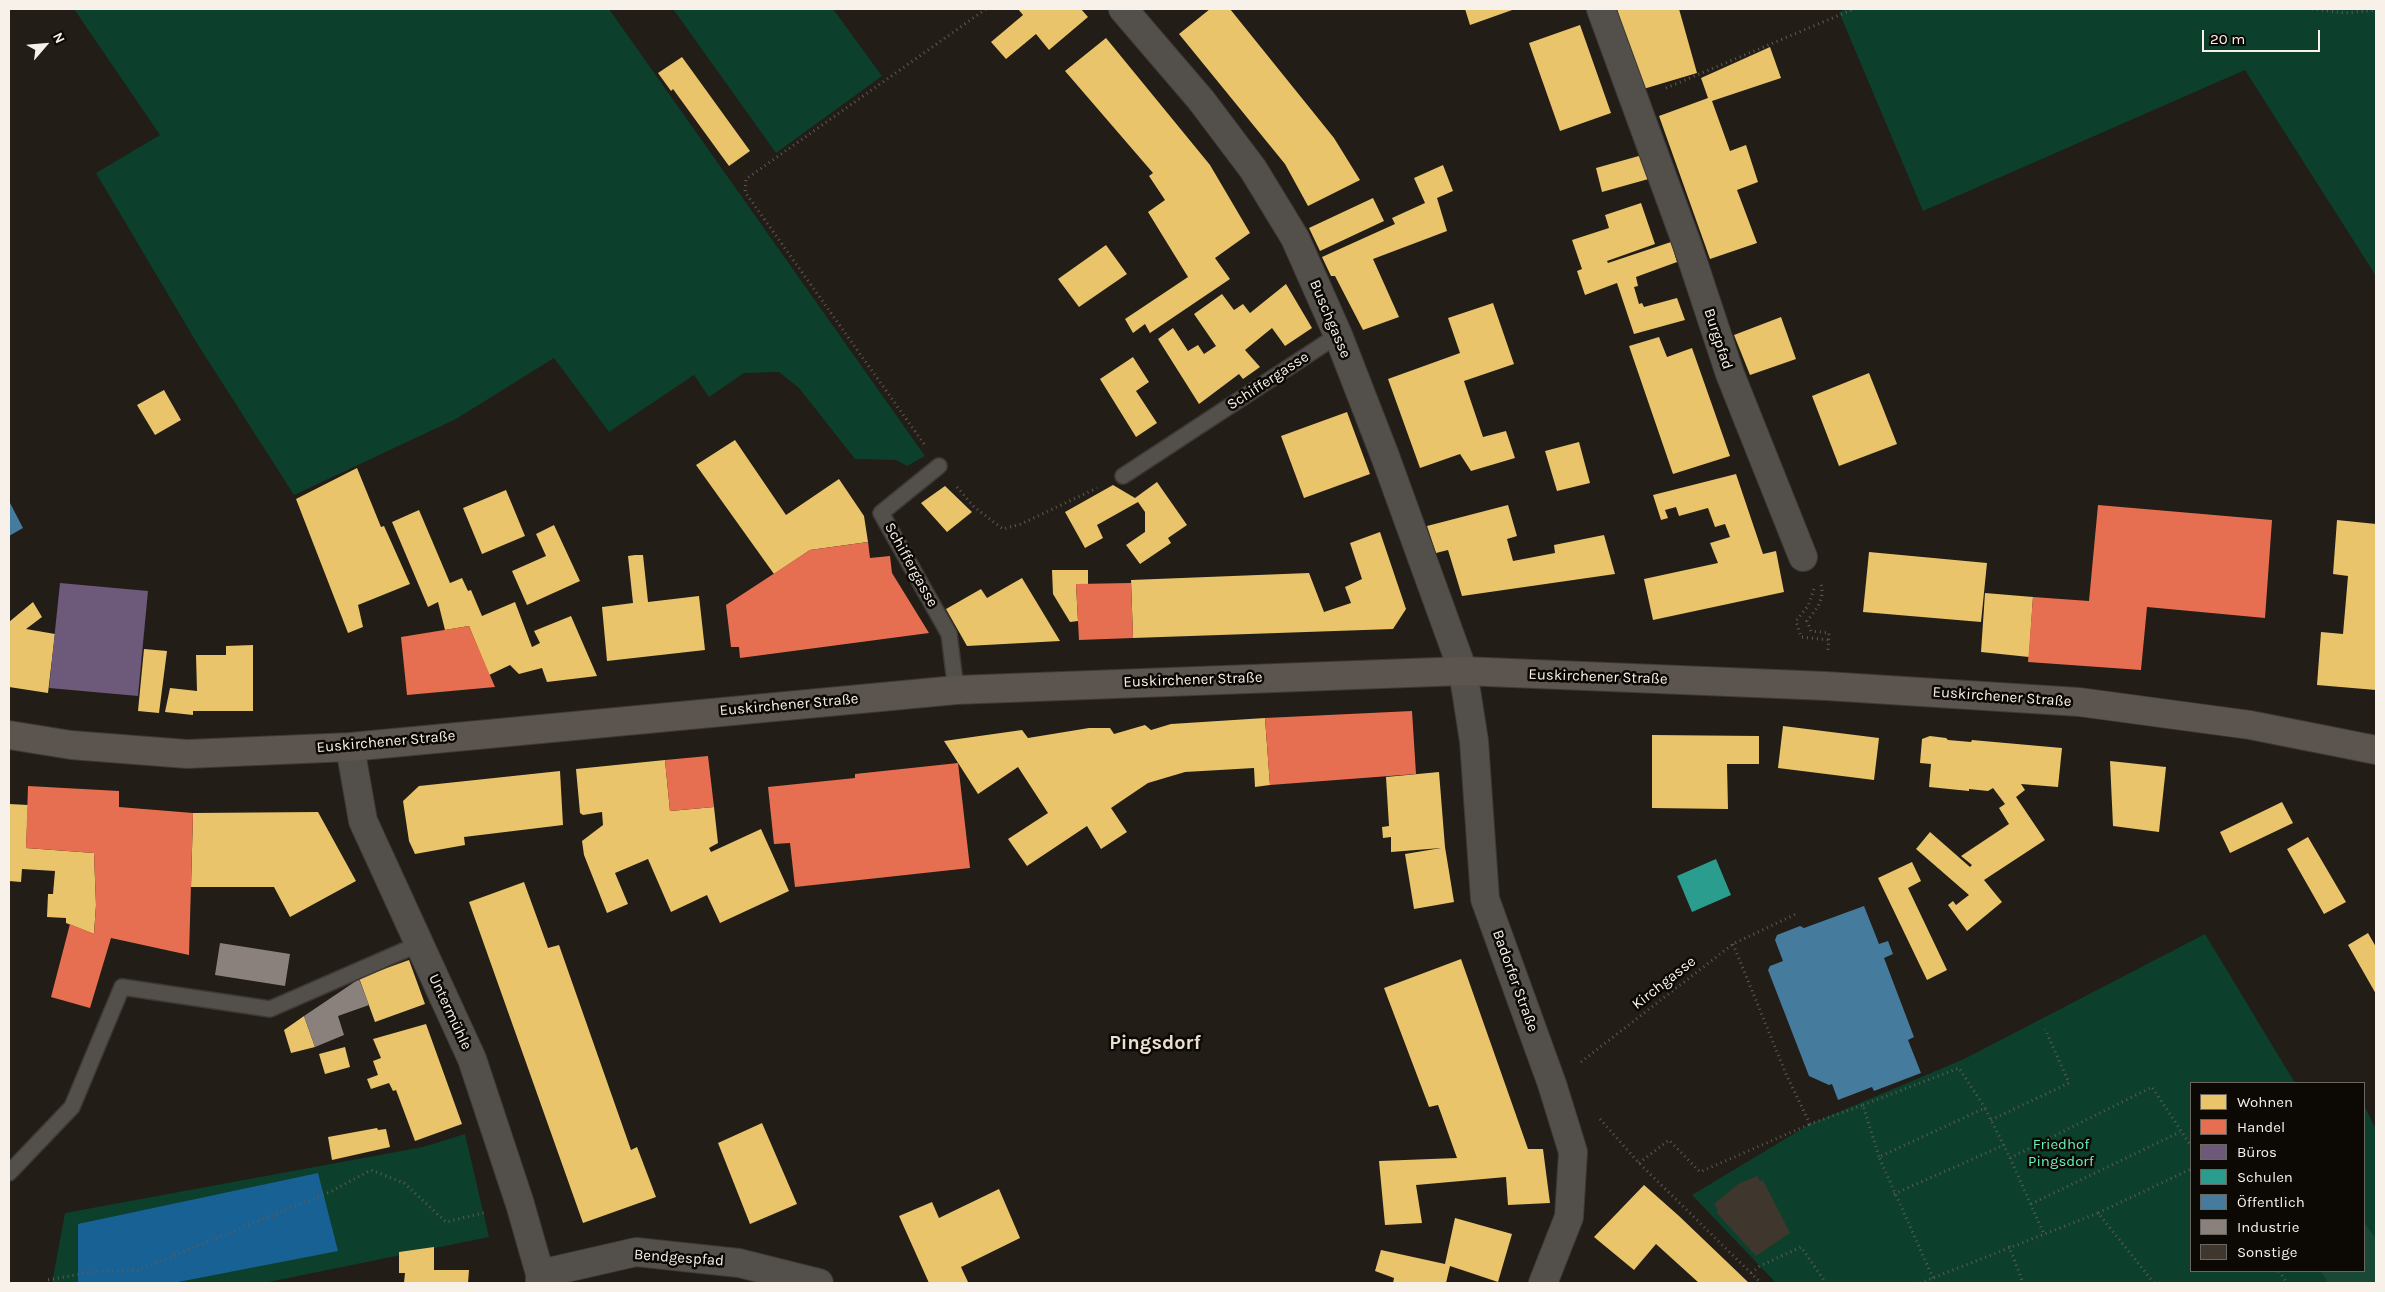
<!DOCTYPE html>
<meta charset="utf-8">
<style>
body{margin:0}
#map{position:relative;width:2385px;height:1292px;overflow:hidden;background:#221d16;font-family:Karla,sans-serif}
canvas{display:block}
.frame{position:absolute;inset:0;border:10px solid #f7f1e9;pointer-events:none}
.legend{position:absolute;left:2190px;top:1082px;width:175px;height:190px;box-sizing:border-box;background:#0c0905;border:1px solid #6a6660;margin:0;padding:6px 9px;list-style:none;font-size:15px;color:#f7f1e9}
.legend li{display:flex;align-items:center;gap:10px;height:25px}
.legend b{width:25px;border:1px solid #6a6660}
.north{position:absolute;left:20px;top:20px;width:50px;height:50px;-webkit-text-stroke:4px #0c0905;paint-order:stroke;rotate:63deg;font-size:14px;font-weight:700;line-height:20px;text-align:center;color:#f7f1e9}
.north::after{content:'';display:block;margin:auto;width:18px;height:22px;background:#f7f1e9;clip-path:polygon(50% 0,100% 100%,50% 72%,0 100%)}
.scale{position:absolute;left:2202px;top:30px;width:118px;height:22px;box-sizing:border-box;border:2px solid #f7f1e9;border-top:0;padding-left:6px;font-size:15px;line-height:18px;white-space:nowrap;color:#f7f1e9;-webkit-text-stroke:4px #0c0905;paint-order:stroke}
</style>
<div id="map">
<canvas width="2385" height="1292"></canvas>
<div class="frame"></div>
<ul class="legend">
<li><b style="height:14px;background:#e9c46a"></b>Wohnen</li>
<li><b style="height:14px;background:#e76f51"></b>Handel</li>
<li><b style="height:14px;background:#6d597a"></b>Büros</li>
<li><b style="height:14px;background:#2a9d8f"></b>Schulen</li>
<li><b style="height:14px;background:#457b9d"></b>Öffentlich</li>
<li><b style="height:14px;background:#8a817c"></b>Industrie</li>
<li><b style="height:14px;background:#3f362d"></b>Sonstige</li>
</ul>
<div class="north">N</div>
<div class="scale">20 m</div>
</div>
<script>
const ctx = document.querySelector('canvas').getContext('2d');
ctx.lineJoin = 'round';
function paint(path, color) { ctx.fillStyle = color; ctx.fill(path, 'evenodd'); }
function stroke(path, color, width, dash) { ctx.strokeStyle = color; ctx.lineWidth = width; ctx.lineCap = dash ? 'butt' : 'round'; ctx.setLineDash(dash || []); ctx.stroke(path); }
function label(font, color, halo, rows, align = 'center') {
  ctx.font = font + ' Karla,sans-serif'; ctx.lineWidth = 5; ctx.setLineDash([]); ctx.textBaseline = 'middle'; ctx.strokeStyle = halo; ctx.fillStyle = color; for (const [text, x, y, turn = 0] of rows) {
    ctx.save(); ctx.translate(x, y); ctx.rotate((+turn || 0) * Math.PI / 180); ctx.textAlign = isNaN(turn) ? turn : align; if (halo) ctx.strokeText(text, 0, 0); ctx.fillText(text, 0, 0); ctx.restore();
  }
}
const green = new Path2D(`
 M74,9H609L925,456L907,466L896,460L855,459L799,388L779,372L744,373L709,397L694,375L609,432L554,358L456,419L294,495L198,345L96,173L160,135Z
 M673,9H833L882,76L776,153Z
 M1847,9H2376V276L2245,70L1923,211L1839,12Z
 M2205,934L2295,1083H2191V1271H2320L2328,1283H1776L1692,1195L1810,1124L1964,1059Z
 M2364,1105L2376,1130V1238L2364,1222Z
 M465,1134L489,1237L264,1283H52L65,1213L423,1147Z`);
const forest = new Path2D(`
 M2364,1222L2376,1238V1283H2328L2320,1271H2364Z`);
const water = new Path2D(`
 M318,1173L338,1251L173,1283H78V1224Z`);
const homes = new Path2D(`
 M1018,9H1081L1088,17L1049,50L1036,34L1006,59L991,42L1023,15Z
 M1210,9H1230L1334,138L1360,180L1308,206L1285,164L1179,34Z
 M1465,9H1515L1470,25Z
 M1617,9H1679L1697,73L1640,90Z
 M1580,25L1611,113L1560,131L1529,43Z
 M1106,38L1210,165L1250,233L1215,258L1230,279L1150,333L1145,324L1133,333L1125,319L1188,277L1148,212L1165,200L1149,176L1153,173L1065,71Z
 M1770,47L1781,78L1712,101L1730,151L1746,145L1758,182L1737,190L1757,243L1710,259L1659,116L1708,98L1701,78Z
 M682,57L750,151L729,166L673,89L671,91L658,73Z
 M1646,154L1652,178L1602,192L1596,168Z
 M1443,165L1453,191L1437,198L1447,231L1373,259L1399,317L1363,330L1335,276H1331L1322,257L1395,224L1392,218L1425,203L1414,178Z
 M1373,198L1384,221L1320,251L1309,228Z
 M1641,203L1655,244L1607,261L1608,263L1671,242L1677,262L1636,277L1638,286L1634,287L1639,304L1642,303L1644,307L1677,298L1685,320L1634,334L1617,283L1585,295L1577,271L1582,269L1572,240L1609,228L1605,215Z
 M1106,245L1127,274L1079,307L1058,279Z
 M1286,284L1312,328L1285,346L1272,328L1245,350L1260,367L1243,379L1239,374L1199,404L1158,339L1173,328L1188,351L1198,345L1204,354L1216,346L1194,314L1222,294L1234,310L1243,304L1250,313Z
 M1493,303L1514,364L1464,381L1483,437L1506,431L1515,458L1471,471L1460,454L1420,468L1388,379L1460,353L1448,318Z
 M1781,317L1796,359L1750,375L1734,335Z
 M1659,337L1667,357L1692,348L1730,456L1673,474L1629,346Z
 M1133,357L1149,382L1136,391L1157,423L1136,437L1100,379Z
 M1869,373L1897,444L1839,466L1812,396Z
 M164,390L181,420L155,435L137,405Z
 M1347,412L1370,474L1304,498L1281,436Z
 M735,440L786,515L839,479L864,516L868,542L810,550L774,574L696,465Z
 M1579,442L1590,483L1557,491L1545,451Z
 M357,468L381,527L384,526L410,584L358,605L363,627L348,633L296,499Z
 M1736,474L1763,554L1776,551L1784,592L1653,620L1644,579L1718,563L1710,543L1730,537L1725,524L1715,527L1708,508L1679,516L1676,507L1665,510L1668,518L1661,520L1653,495Z
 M1157,482L1187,525L1168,538L1171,543L1140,564L1126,545L1145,532V512L1138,502L1097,525L1103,538L1085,548L1065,512L1113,485L1135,498Z
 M945,486L972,512L947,532L921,503Z
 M506,490L525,536L482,554L463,508Z
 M1508,505L1517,536L1507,539L1513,561L1555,553L1554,545L1604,535L1615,574L1462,596L1448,550L1436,553L1427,526Z
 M419,510L450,583L462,578L468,591L471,590L482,616L515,602L532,647L540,643L534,631L571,616L597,676L547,682L542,668L519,674L510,665L489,675L469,626L445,630L438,602L428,607L392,522Z
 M2337,520L2376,524V690L2317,685L2321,632L2343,634L2348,576L2333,574Z
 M554,525L580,581L527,605L512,571L546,556L536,534Z
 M1380,532L1406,609L1393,629L1133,638L1131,580L1309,573L1324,612L1351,603L1345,587L1362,579L1350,543Z
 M1869,552L1987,563L1981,622L1863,612Z
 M635,555H643L648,602L699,596L705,650L607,661L602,607L633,603L628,556Z
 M1052,570H1088V584H1076L1078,621L1070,622L1053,594Z
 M1022,578L1060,641L967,646L946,609L981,589L987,598Z
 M1985,593L2033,597L2029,657L1981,652Z
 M33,602L42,617L26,629L55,634L48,693L9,687V622Z
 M253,645V711H193V715L165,712L170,688L197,691L196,655H226V646Z
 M144,649L167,651L159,713L138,711Z
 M1265,718L1270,785L1255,787L1254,768L1185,772L1148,783L1111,808L1127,832L1101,849L1087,826L1027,866L1008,839L1048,813L1018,767L978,794L944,741L1022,730L1028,738L1089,728H1110L1114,734L1145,725L1151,730L1171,724Z
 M1783,726L1879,738L1874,780L1778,768Z
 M1652,735L1759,736V764H1727L1728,809L1652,808Z
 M1930,736L1946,738L1948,740L1971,742L1972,740L2062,748L2058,787L2021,784L2025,790L2016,797L2045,840L1984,880L2002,902L1967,931L1948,905L1953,901L1956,905L1969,895L1916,849L1930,832L1970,867L1972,865L1961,856L2009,824L1999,808L2005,804L1993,788L1988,791L1969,789V791L1929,787L1931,764L1920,763L1922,739Z
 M665,760L670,811L714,807L718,843L709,848L711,852L761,829L789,891L720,923L707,895L671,912L648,859L615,873L628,904L607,913L584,855L582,841L603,825L602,812L583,815L580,813L576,769Z
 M2110,761L2166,767L2159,832L2113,826Z
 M560,771L563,825L464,837L465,845L415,854L409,841L403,801L419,786Z
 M1439,772L1445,847L1454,902L1414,909L1405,854L1441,848L1391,852V837L1383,838L1382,827L1389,826L1386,777Z
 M2282,802L2293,823L2230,853L2220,832Z
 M9,804L28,805L26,848L94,853L96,905L94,934L66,923V918L47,917L48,894H53L55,871L22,869L21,882L9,881Z
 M318,812L356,881L290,917L274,887H191L193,813Z
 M2308,837L2346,902L2324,914L2287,849Z
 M1912,862L1921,881L1908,888L1947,970L1927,980L1878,878Z
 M524,882L548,948L559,945L631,1150L637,1147L656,1197L583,1223L469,902Z
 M2368,933L2376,947V994L2348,945Z
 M1461,959L1528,1149H1543L1550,1203L1508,1205L1506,1177L1416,1185L1422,1223L1385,1225L1379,1161L1457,1158L1438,1105L1429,1107L1384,988Z
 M409,960L425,1004L375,1022L359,978Z
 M304,1016L315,1047L291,1053L284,1030Z
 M426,1024L462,1124L415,1141L396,1090L393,1091L389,1083L371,1089L367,1079L378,1075L373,1061L381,1058L373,1039Z
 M345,1047L350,1067L325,1074L319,1054Z
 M762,1123L797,1204L750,1224L718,1143Z
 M377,1128L378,1130L386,1129L390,1147L332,1160L328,1137Z
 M1644,1185L1679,1216L1749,1283H1699L1656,1244L1634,1270L1594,1237Z
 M999,1189L1020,1238L961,1267L968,1282L929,1283L899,1216L932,1202L939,1218Z
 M1455,1218L1512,1234L1498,1282L1450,1266L1446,1283H1393L1394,1278L1375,1271L1381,1250L1445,1264Z
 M434,1247V1270H469L468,1283H404L405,1273H399V1252Z`);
const shops = new Path2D(`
 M2098,505L2272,520L2265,618L2147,607L2141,670L2028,662L2033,597L2089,601Z
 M868,542L870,558L890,556L892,573L929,633L740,658L739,647H731L726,605L810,550Z
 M1131,583L1133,638L1079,640L1076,584Z
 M469,626L495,687L407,695L401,637Z
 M1412,711L1416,774L1270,785L1265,718Z
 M708,756L714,807L670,811L665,760Z
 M958,763L970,868L795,887L790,843L774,844L768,787L855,778V774Z
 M28,786L119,791V807L193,813L189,955L111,938L90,1008L51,997L70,924L94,934L96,905L94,853L26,848Z`);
const offices = new Path2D(`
 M60,583L148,591L138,696L49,688Z`);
const schools = new Path2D(`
 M1716,859L1731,895L1692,912L1677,876Z`);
const public = new Path2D(`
 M9,501L23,528L9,536Z
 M1864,906L1879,944L1888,941L1893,954L1884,958L1914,1037L1908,1040L1921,1073L1874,1091L1872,1087L1838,1100L1832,1084L1829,1085L1809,1076L1768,970L1770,966L1783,961L1775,940L1777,935L1800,926L1804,928Z`);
const industry = new Path2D(`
 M220,943L290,954L285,986L215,975Z
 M359,979L369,1005L338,1016L344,1035L315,1047L304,1016Z`);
const building = new Path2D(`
 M1757,1176L1760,1181L1763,1180L1790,1233L1756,1256L1716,1212L1718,1210L1714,1204L1738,1184Z`);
const path = new Path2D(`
 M2312,9L2345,13L2376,10
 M1666,88L1854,9
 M924,444L745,192L746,179L986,9
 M957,487L974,507L1003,529L1021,524L1097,488
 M1821,585C1825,599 1816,610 1807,621L1811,631L1829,633L1828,652
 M1814,589L1808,606L1796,621L1801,637L1829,640
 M1733,944L1786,1074L1810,1124L1863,1105L1879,1157
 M1581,1062L1733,944L1798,913
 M1863,1105L1959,1068L1985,1108
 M1600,1119L1639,1163L1761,1283
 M1991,1120L2069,1083L2045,1029
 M2010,1158L2152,1087L2191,1146
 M1639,1163L1669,1140L1700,1172L1810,1124
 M1894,1194L2004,1145
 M2031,1204L2180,1132
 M2009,1246L2023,1283
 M2279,1271L2287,1283
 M1751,1273L1760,1266L1801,1247L1826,1283
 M1933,1278L1879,1157L1985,1108L2010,1158L2044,1234
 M46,1283V1280L53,1279L97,1271L138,1270L332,1191L371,1170L404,1183L446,1222L487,1212
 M1920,1283L2098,1213
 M2154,1283L2098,1213L2191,1169`);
const lane = new Path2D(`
 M939,466L881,513L949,634L956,690
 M1123,476L1338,335
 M9,1173L72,1107L122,987L270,1009L419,944`);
const street = new Path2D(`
 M1123,9L1201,100L1253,169L1295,238L1338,335L1385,456L1463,671L1474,741L1485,899L1552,1084L1573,1152L1569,1217L1543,1283
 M1601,9L1688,247L1730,374L1803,557
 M350,747L363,821L472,1059L520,1204L540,1274V1283
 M540,1274L636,1252L739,1263L819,1283`);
const secondary = new Path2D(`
 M9,735L71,745L187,754L350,747L956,690L1463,671L1826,686L2079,702L2250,725L2376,750`);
const streetNames = [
 ["Buschgasse",1330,319,67],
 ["Burgpfad",1718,339,72],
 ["Schiffergasse",1268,381,-33],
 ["Schiffergasse",911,565,61],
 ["Euskirchener Straße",1598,677,2],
 ["Euskirchener Straße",1193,680,-2],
 ["Euskirchener Straße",2002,697,4],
 ["Euskirchener Straße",789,705,-5],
 ["Euskirchener Straße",386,742,-5],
 ["Badorfer Straße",1515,981,70],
 ["Kirchgasse",1664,983,-38],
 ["Untermühle",450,1012,65],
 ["Bendgespfad",679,1258,4]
];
const parkNames = [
 ["Friedhof",2061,1145],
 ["Pingsdorf",2061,1162]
];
const districtNames = [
 ["Pingsdorf",1155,1043]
];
paint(green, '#0c3f2c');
paint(forest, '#194936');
paint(water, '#186194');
paint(homes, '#e9c46a');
paint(shops, '#e76f51');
paint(offices, '#6d597a');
paint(schools, '#2a9d8f');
paint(public, '#457b9d');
paint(industry, '#8a817c');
paint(building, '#3f362d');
stroke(lane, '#3e3935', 18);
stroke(street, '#3e3935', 30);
stroke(secondary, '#3e3935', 30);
stroke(path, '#5f5b57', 3, [1, 4]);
stroke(lane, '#534f4a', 15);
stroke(street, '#534f4a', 28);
stroke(secondary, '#5c544e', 28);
label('15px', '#f7f1e9', '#0c0905', streetNames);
label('15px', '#67f3bb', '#0c0905', parkNames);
label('bold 20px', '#eadfd0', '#0c0905', districtNames);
</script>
